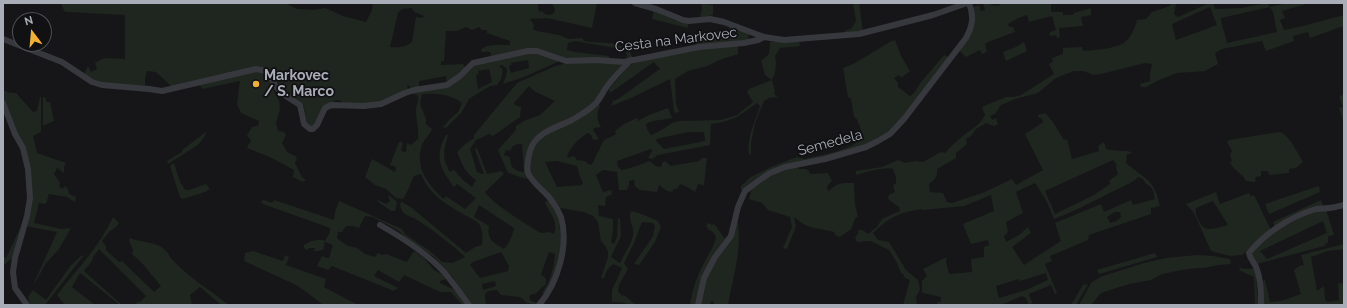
<!DOCTYPE html>
<style>
body{margin:0}
#map{position:relative;width:1347px;height:308px;overflow:hidden;background:#161618;font-family:Raleway,sans-serif}
canvas{display:block}
.frame{position:absolute;inset:0;border:4px solid #a8adb8;pointer-events:none}
.north{position:absolute;left:12px;top:12px;width:40px;height:40px;box-sizing:border-box;background:#111113;border:1px solid #4d4f55;border-radius:50%;rotate:344deg;font-size:11px;font-weight:700;line-height:16px;text-align:center;color:#a8adb8}
.north::after{content:'';display:block;margin:auto;width:14px;height:18px;background:#f2b134;clip-path:polygon(50% 0,100% 100%,50% 72%,0 100%)}
</style>
<div id="map">
<canvas width="1347" height="308"></canvas>
<div class="frame"></div>
<div class="north">N</div>
</div>
<script>
const ctx = document.querySelector('canvas').getContext('2d');
ctx.lineJoin = 'round';
function paint(path, color) { ctx.fillStyle = color; ctx.fill(path, 'evenodd'); }
function stroke(path, color, width, dash) { ctx.strokeStyle = color; ctx.lineWidth = width; ctx.lineCap = dash ? 'butt' : 'round'; ctx.setLineDash(dash || []); ctx.stroke(path); }
function label(font, color, halo, rows, align = 'center') {
  ctx.font = font + ' Raleway,sans-serif'; ctx.lineWidth = 3.5; ctx.setLineDash([]); ctx.textBaseline = 'middle'; ctx.strokeStyle = halo; ctx.fillStyle = color; for (const [text, x, y, turn = 0] of rows) {
    ctx.save(); ctx.translate(x, y); ctx.rotate((+turn || 0) * Math.PI / 180); ctx.textAlign = isNaN(turn) ? turn : align; if (halo) ctx.strokeText(text, 0, 0); ctx.fillText(text, 0, 0); ctx.restore();
  }
}
const green = new Path2D(`
 M61,3H285L297,9L313,10L325,8L343,16L366,22L372,10L373,3H535L538,4L539,12L542,11C546,16 549,16 554,13L555,9L552,3H597L592,28L547,18L530,19L534,25L533,29L537,31L559,35L569,39L582,38L584,41C595,44 616,40 624,49L628,48L629,43H630L633,50L630,52L633,59H627L626,50L575,41L568,43L567,50L575,52L609,56V59L565,60L538,49L490,59L491,53L486,51L485,52H482L481,50C487,43 502,45 510,45V41L487,33V30H482L479,27L472,30L466,27L457,31H446L444,61H441V65L463,64L465,68L447,84L446,76L419,81V87L410,88L409,85L407,86L408,89L388,100L374,103L344,104L341,101L336,100C326,106 320,118 312,127L307,123L304,107L302,102L289,95L282,89L265,69L173,88L156,72L147,71L145,78V86C123,85 102,87 84,74L88,66L91,72L97,69L95,63L104,58L125,59V15L67,12L64,11ZM412,8L414,12L424,16L422,18L416,17L412,42C405,47 399,48 390,47L398,13L402,9Z
 M701,3L713,5V15L700,18L702,8Z
 M853,3H859L863,32L842,36L846,30L851,29L856,21Z
 M983,3H990L991,5L995,6L1000,5V3H1051V12H1063V15H1073L1074,13L1091,8V15L1081,17L1083,26L1059,28L1060,37L1057,38L1056,35L1050,36L1049,33L1056,30L1052,16L1029,22L1027,15L1018,18L1008,24L1009,27H1013L1015,32L988,42L985,44L987,52L982,54L980,50L966,57L959,50L974,21V7L979,5L981,11L985,10Z
 M1171,3H1176L1174,14L1178,17L1209,3H1213L1215,9L1242,8L1267,3L1270,7L1287,3H1310L1282,11L1285,18L1280,20L1284,30L1303,26L1344,15V26L1310,38L1308,32L1293,36L1294,41L1266,51L1262,41L1222,49L1215,53L1218,64L1205,71L1177,73L1159,80L1146,87H1141L1140,84L1150,81V74L1152,64L1145,63L1105,73L1094,75L1083,71H1074L1056,78L1038,93L1015,99L1001,105L995,114L990,116L992,120L996,118L998,124L994,126L986,123L976,129L971,136L966,139L967,144L956,153V158L937,169C938,177 935,179 929,184L930,192L943,193L947,202L952,203L985,192L1012,179L1016,185L1043,170L1025,134L1042,123L1043,121L1042,119L1038,117V115L1045,113L1053,122L1064,140L1067,139L1072,159L1099,151L1098,146L1104,142L1106,149C1114,152 1126,149 1133,153L1127,154L1126,163C1146,180 1154,179 1160,206L1151,208V214L1089,235L1088,240L1050,256L1052,261L1045,264L1057,293L1055,294L1051,285L1029,294L1032,303L1029,305L1026,298L1022,296L1001,305H936L938,302H941V297L923,293L922,292V281L927,276L923,269L947,257L946,262L949,274L972,272L971,259L984,257V247L989,245L988,240L971,244L963,224L994,211L991,195L964,206L923,210L922,209C898,213 891,216 873,233L878,240L889,242L906,270L918,280L920,290L916,297L917,305H903L910,280L905,278L903,274L901,273L896,261L889,250L871,241L857,242L855,237L858,234V230H862L868,234L877,227L882,219L900,211L899,207L888,199L889,195L895,192L893,185L896,184V177L893,169C882,167 866,172 856,175V171L882,167L898,160L905,163L915,161L923,162L941,152L945,153C950,147 957,141 964,135C972,129 980,125 985,115L982,107L1006,97H1013L1021,95L1054,74L1049,64L1053,62L1052,58L1063,54V48L1082,47L1083,51C1093,50 1110,49 1120,45C1129,42 1135,29 1137,20L1146,19L1152,12L1170,6ZM1210,7L1217,25L1176,40L1172,24ZM1270,7L1273,12L1277,32L1227,43C1225,34 1222,27 1221,18ZM1113,160L1117,165L1116,168L1118,174L1109,181L1110,184L1094,195L1055,214L1045,191ZM1138,177L1143,179L1146,184C1154,187 1153,192 1155,199L1133,205L1131,200L1104,212L1101,204L1055,223L1061,241L1024,265L1012,247L1031,233L1028,227L1019,235L1006,242L1004,236L1008,232L1006,222L1023,213L1016,192L1035,183L1046,200L1054,219C1078,210 1097,199 1120,188C1127,184 1133,183 1138,177ZM1115,212H1120L1121,217L1117,221L1110,223L1107,217ZM1046,273L1048,280L1026,290L999,298L996,286L1019,279L1020,281Z
 M654,11L674,20L688,23V28L652,19Z
 M729,26L749,33L748,41L696,47L694,38L687,37L688,34L729,30Z
 M895,40L901,56L910,71L901,78L899,75L894,78L898,83V87L910,96L914,93L921,82L944,55L949,57L902,118L886,135L866,145L764,174L754,179L743,190H741V186L751,177L771,167L797,157L804,159L835,152L851,146L864,138L857,119L854,117L851,99L848,97L843,68L855,63L890,42Z
 M799,41L800,46L780,48L775,56L776,63L775,73L772,80L775,91L774,94L778,97L769,98L764,101L755,123L751,143V154L749,155C746,138 755,122 760,106L757,103L737,117L723,122L711,124L710,145L658,155L652,159L648,158L652,151L651,149L617,161L618,167L622,170C631,168 641,165 649,161C654,163 656,169 662,166V163L665,161L671,166L699,161L702,158H707L704,185L698,184L695,192L687,187L680,184L677,189H674L672,192L667,191L659,185L657,192L640,190L635,186L634,180L629,181V185L627,190H619L617,172L603,170L596,175L603,192L611,190L612,194L606,197L605,206L598,205L599,216L613,219V231L611,242L614,244L617,237L618,218L620,219L621,236L611,257L620,263C624,254 631,245 633,236C635,227 627,220 631,211L639,213L658,221L661,227L655,242L639,265L634,264L653,236L655,226L653,223L642,222L634,243L624,263L628,269L619,285L618,291L622,296L624,295L636,305C627,305 621,301 612,302V290L622,268L613,264L607,270L604,278H601L608,257V252L606,247L601,241L598,222L593,216L584,212L561,208L534,177L530,172L529,163L533,149L542,137L598,103L600,106C596,113 597,120 601,127L594,128L593,130L599,139L593,140L591,135L588,133C578,139 571,146 567,156L569,158L572,156L575,157L577,160L585,161L588,164L591,165L594,161L597,153L599,151C604,136 605,141 616,134L615,131L624,124L637,118L638,121L649,115L668,108L672,118C665,120 651,120 646,124L647,129L651,135C662,132 668,123 679,121L721,120L737,115L753,102L747,92L749,89L772,80L765,75L761,61L769,54L770,42ZM688,132H704L705,141L664,149L656,141V139ZM557,161L577,166L579,174L583,183L581,185L557,187L545,162Z
 M1024,42L1027,51L1006,61L1003,52L1016,47Z
 M738,45V54L722,59L707,66L688,71L675,79L676,104L679,112L676,113L674,111L670,79L631,98L611,106L613,101L618,99L660,69L654,62L610,93L609,89L629,66L634,63L648,59L704,49Z
 M534,52L560,61L524,77L503,84L506,76L507,69L502,65L499,66L503,70L501,79L497,85L490,86L469,99L462,112L446,128L443,127L448,121L458,112L462,103C451,94 436,93 422,94L420,104L426,119V124L432,129C430,135 424,139 422,145C414,167 429,186 444,199L446,196L465,209L476,198L457,184L454,187C440,168 434,157 446,135H448C444,152 441,156 450,172L454,170L463,180L472,187L476,180C464,171 463,166 457,152L464,145L474,138V135L517,83L553,67L563,64L586,62L621,63L622,67L587,109L530,145V179C523,179 516,175 508,173L498,150L516,130V126L526,120L540,115L555,101L534,91L529,86L514,103L515,105L521,107L520,117L493,136L489,134L476,140L470,149L477,172L482,174H484L475,150L477,148L487,174L502,171L504,174L485,192C494,205 526,224 541,233L549,232L554,234C559,220 549,214 545,202L549,200L558,215L562,247L554,275L545,295L542,293C550,282 554,268 555,254L549,252L541,274L546,279V284L535,294H531L529,297L531,301L537,303L536,305L527,303L520,297L501,295L497,290L488,291L485,294L486,305H469L452,276L434,257L406,238L399,231L373,217L365,216L359,228L353,226H346L342,232H338L337,238L346,245L357,248L365,254L375,257L378,253L383,255L386,254L407,262L414,251L424,258L434,270L444,275L446,278V279L440,281V283L455,290L465,304L462,305L451,292H440L404,275L399,282L378,270L374,276L398,288L394,291L332,266L328,270L317,266L322,256L327,258H329L333,245L325,242L323,250L318,251H314L315,248H309L307,250L304,248V245C310,241 319,238 325,241L330,232V228L263,204L261,201L264,200L272,203L274,200L334,220L335,212L339,201L402,229L406,235L430,251L442,262L452,263L465,257C454,246 428,226 414,218C411,217 408,216 405,214C402,212 400,207 400,203L402,202L412,208L466,253L475,247L482,245C483,237 483,231 479,224C476,220 468,217 463,214C445,204 429,194 421,174L414,176C410,184 408,192 403,199L396,198L386,189L375,185L365,177L372,159L395,172L396,167L390,165L399,142H403L401,151L406,152L407,143L411,145L418,139C419,129 416,120 416,110C416,104 420,101 417,95L411,94L412,92L448,86L473,65ZM528,60L529,68L511,73L509,66L512,65L511,63ZM489,69L492,82L478,89L476,75L479,74L478,71ZM518,144H522L524,172C514,171 510,167 510,157L504,155L506,150L510,151L513,146ZM479,205L514,228C512,236 510,243 504,249C493,242 487,240 489,226L474,217ZM501,252L509,266L508,271L480,278L470,265L473,262ZM495,281L496,286L483,290L482,284Z
 M255,71L262,72L268,76L275,94L279,100L280,110L276,123L278,131L284,132L286,135L282,143L287,152L297,157L295,163L302,177L306,180L303,182L293,177L294,170L272,158L247,148L248,145L251,141L247,135L252,127L258,126L259,121L241,113L237,104L240,81L202,89L199,83Z
 M3,90L11,93H16L33,112L37,111L40,97H41V132L33,136L37,153L66,163L64,167V173L57,168L54,174L60,183L59,186L62,189L65,186L68,189L69,194L76,197L75,202L67,197L49,194L46,204L39,203L34,223L61,229L71,228L59,249L46,263L35,283H34L57,232L26,226L31,191L17,133L3,98Z
 M1344,94V124L1339,108L1343,107L1339,97Z
 M43,97L46,98V102H50L54,121L43,126Z
 M206,132C206,135 200,143 198,145L168,164L167,161L182,152V150Z
 M1279,132C1289,134 1297,152 1303,162L1296,168L1289,169V173L1269,175L1268,171H1261V176L1256,177L1255,182L1246,181C1242,172 1233,171 1230,162L1232,161L1230,155L1232,151L1227,142L1229,140Z
 M174,163L180,182L185,190H189L206,184L210,189L205,192L183,199L180,197L170,166Z
 M798,167L799,169H806L809,171L810,174L828,173L832,181L828,185L827,189L829,191C838,182 842,183 854,183L855,204L858,217H856L851,229L840,237L836,236L834,232C821,228 805,229 796,218H794L796,226L787,249L783,248L792,227L790,217L768,210L762,203L749,199C750,195 751,190 754,186C764,175 784,169 798,167Z
 M1319,186L1320,192L1269,214L1265,204Z
 M1216,192L1220,204L1249,193L1251,196L1254,195L1271,230L1242,255L1230,256L1211,251L1194,213L1186,204ZM1213,201L1228,225C1217,228 1204,234 1199,221C1197,217 1195,213 1196,208Z
 M389,195L397,202L396,208L395,211H391L377,201L378,200L386,204L390,201L388,196Z
 M1321,200L1323,206L1275,228L1273,222Z
 M1326,210L1334,235L1328,236V242L1324,246L1257,264L1252,255C1255,248 1261,244 1267,239C1284,225 1304,213 1326,210ZM1323,221L1327,233L1267,259L1260,251Z
 M113,217L119,223L116,227L109,232L102,241L106,246V250L119,262L122,261L154,292L161,286L141,262L132,254L133,250L129,240L130,238C141,243 156,241 165,250C168,252 169,256 171,258C186,276 210,290 229,305H221L200,287L190,295L192,305H135L137,302H140L146,296L99,249L93,257L92,261L84,271L122,305H120L80,273L72,287L95,305L64,304L57,295C77,269 100,246 113,217Z
 M736,221L738,222C742,250 733,277 728,305H714V302L711,301L710,305H699L706,279Z
 M709,223L712,225L714,224L725,239L713,255L696,305H690C692,290 697,276 704,263C708,254 715,246 716,237L713,232L708,229L706,225Z
 M21,226L13,257L3,266V256L6,258Z
 M1344,244V249L1328,251L1311,257L1317,291L1324,286L1325,299L1327,302L1339,300L1338,283L1344,284V305H1262V281L1265,280L1270,302L1281,301L1301,294L1294,270L1299,266L1304,265L1301,255Z
 M253,251L283,261L285,255L289,257L286,265L326,279L324,287L358,305H323L308,293L296,285L244,261L245,253Z
 M1155,253L1157,257L1099,274L1097,270Z
 M84,255L45,305H30L28,297L33,290L46,300L71,265C76,262 79,256 84,255Z
 M1197,255L1213,256L1230,259L1231,264L1218,265L1204,268H1197L1182,270L1162,274L1151,280L1129,284L1101,293L1091,305H1079L1091,283L1100,277L1144,263L1166,258Z
 M1240,268L1245,269H1254L1256,275L1258,305H1255L1254,277L1239,270Z
 M1088,284L1076,305H1071L1083,285Z`);
const minor = new Path2D(`
 M635,3L656,9L683,20L689,21L710,19L724,22L764,37L784,40L859,34L933,15L967,3
 M3,39L62,62L92,82L102,85L149,89L162,91L256,69C272,71 269,77 277,88C282,95 293,100 300,105L304,124L310,129H313L317,125L325,108L331,105L364,106L381,104L405,93L414,90L447,85L460,76L473,63L528,51H537L566,61L596,60L624,62L699,47L744,43L758,40L764,37
 M3,103L15,134L23,148L28,169L30,198L27,216L15,258L13,272L15,288L27,305
 M380,225C403,238 427,253 445,273C453,283 461,294 469,305
 M539,305C558,283 569,245 561,217C559,212 555,205 552,201C545,191 533,184 528,173C526,167 529,152 532,146C540,131 558,127 572,120C580,115 590,110 596,103C601,97 604,90 608,85C615,76 623,68 631,60
 M698,305L704,278L715,257L731,236L738,207L745,191L758,181L770,173L785,167L825,159L866,147L878,141L890,134L904,119L966,38C973,25 974,16 969,3
 M1261,305C1261,293 1261,279 1256,267C1254,262 1250,259 1249,253C1264,234 1290,217 1313,210C1318,208 1324,209 1329,208C1334,208 1339,206 1344,205`);
const markers = [
 [256,84,4,"#f2b134"]
];
const streetNames = [
 ["Cesta na Markovec",676,40,-7],
 ["Semedela",830,143,-15]
];
const poiNames = [
 ["Markovec",264,76],
 ["/ S. Marco",264,92]
];
paint(green, '#1e261f');
stroke(minor, '#37383d', 6);
for (const [x, y, r, color] of markers) { const dot = new Path2D(); dot.arc(x, y, r, 0, 2 * Math.PI); ctx.fillStyle = color; ctx.fill(dot); stroke(dot, '#111113', 1.5); }
label('14px', '#a8adb8', '#111113', streetNames);
label('bold 14px', '#a8adb8', '#111113', poiNames, 'left');
</script>
